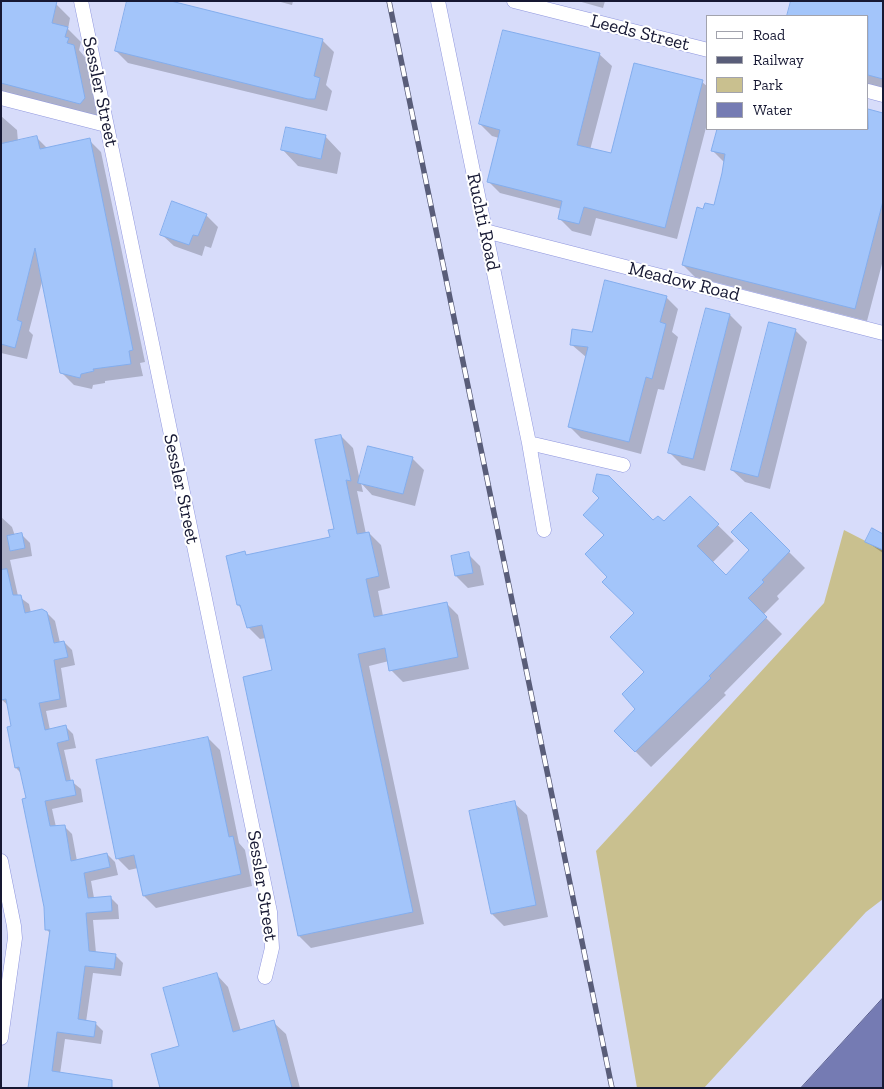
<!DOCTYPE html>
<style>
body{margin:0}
#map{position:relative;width:884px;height:1089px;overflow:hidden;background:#d7dcfa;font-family:"Zilla Slab",serif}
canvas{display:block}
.frame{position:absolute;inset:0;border:2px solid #161833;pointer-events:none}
.legend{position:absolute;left:706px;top:15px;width:162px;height:115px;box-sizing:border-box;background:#fff;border:1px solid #a2a3ad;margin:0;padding:6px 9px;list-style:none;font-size:15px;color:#161833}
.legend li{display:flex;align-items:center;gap:10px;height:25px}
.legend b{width:25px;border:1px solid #a2a3ad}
</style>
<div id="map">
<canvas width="884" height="1089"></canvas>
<div class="frame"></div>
<ul class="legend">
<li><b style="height:6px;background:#fff"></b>Road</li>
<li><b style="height:6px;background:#595d79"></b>Railway</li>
<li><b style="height:14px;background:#c9c08f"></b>Park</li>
<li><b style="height:14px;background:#757bb3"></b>Water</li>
</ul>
</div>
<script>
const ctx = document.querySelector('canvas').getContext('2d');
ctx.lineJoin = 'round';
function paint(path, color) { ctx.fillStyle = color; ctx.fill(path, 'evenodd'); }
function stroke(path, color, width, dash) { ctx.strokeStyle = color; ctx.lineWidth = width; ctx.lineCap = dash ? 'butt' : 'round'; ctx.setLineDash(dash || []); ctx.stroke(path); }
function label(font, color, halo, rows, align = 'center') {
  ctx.font = font + ' "Zilla Slab",serif'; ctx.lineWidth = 4; ctx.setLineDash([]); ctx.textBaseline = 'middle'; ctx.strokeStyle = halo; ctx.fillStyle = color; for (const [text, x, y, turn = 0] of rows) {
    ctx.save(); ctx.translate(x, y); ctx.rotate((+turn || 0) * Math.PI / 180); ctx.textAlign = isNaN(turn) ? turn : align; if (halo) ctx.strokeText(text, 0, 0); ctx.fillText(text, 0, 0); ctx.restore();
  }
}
const green = new Path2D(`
 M844,530L883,550V899L866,912L704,1088H637L596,851L824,603Z`);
const water = new Path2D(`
 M883,998V1088H801Z`);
const shadow = new Path2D(`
 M1,1L56,4L70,18L68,29L81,42L79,50L88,61L99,113L95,117L1,93Z
 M277,1H293L292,5Z
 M578,1H605L603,8Z
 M853,1H883V88L868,84V16H849Z
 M322,40L334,52L326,85L332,91L327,111L128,63L116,51Z
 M599,54L612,66L590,150L612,155L702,82L708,87V120L677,239L596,218L591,236L572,231L559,218L562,209L500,193L488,181L499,138L492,136L480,124Z
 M868,110L883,114V260L867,321L695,277L683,265L704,210L715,206L725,163L712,150L718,129H868Z
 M1,116L17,130L18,142L37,138L47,148L89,140L101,152L145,362L140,363L143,376L105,381V383L93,385L92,389L74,385L61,372L43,278L29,331L33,335L27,359L1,353Z
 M325,136L341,153L337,174L298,166L282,149Z
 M206,215L218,227L211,248L205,246L202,256L174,246L161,234Z
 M666,297L678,309L672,332L678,337L664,390L658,389L641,454L581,438L569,426L586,357L572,345Z
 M730,315L742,327L705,471L682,465L670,453Z
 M795,330L807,342L770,489L745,482L732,470Z
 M341,436L353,448L360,481L412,458L424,470L415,506L372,495L361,483L363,492L357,491L366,534L369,533L381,545L390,588L378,591L383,616L446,603L458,615L469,669L403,682L391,670L389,661L369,666L424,924L311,948L299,936L244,678L273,671L266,638L260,639L248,627L242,609L238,605L244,553L248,556L331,538L336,530Z
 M690,498L734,541L712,563L726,576L751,550V514L805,568L777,596L779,599L763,615L782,634L724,693L726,695L651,767L615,731L636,710L646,672L635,613L653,522L664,523Z
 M1,517L12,527L15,536L22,535L30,543L32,556L10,560L18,596L29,604L31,613H47L55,621L60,643L64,642L72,650L75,665L61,668L67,707L46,711L50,730L65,726L73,734L76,748L64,750L71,781L81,789L83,802L52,809L56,827L64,826L72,834L77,861L107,854L115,862L118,875L91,881L94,898L110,897L118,905L119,919L93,920L96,953L115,955L123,963L121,976L93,973L86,1022L95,1023L103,1031L101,1044L65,1039L60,1074L29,1088L51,934L47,930L45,907L28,799L21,773L16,768L9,706L2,700L1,695Z
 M883,535V553L867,542Z
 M468,554L480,566L484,585L468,588L456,576Z
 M208,738L220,750L239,843L245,850L252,886L156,908L144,896L138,868L129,870L117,858Z
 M514,803L527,815L548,917L504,926L492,914Z
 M216,974L228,987L241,1031L273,1022L286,1034L300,1088H162Z`);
const building = new Path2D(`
 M1,1H57L52,23L68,27L65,37L69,38L67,43L74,45L85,98L80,104L1,83Z
 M127,1H171L323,39L314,76L320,78L315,99H308L115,51Z
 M791,1H883V79L868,75V16H787Z
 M503,30L600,53L577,145L611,153L634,63L703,80L665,228L584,207L579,224L558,219L562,201L487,182L500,130L479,124Z
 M868,109L883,113V201L855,309L682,265L697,207L703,209L705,203L714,205L722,173L725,154L711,151L717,129H868Z
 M286,127L326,135L321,159L281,150Z
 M37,136L40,149L90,138L133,350L129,351L131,364L93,369L94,371L81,374L80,378L60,373L35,248L17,320L22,322L15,348L1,344V144Z
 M172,201L207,214L198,236L193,235L189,245L160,235Z
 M605,280L667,296L660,322L666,324L652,379L646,377L629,442L568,427L588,347L570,345L572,329L592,332Z
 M706,308L730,314L693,459L668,453Z
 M769,322L796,329L758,477L731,470Z
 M341,435L351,481L346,480L357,534L369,532L379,576L366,579L374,617L447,602L458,657L389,671L385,648L358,654L413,912L298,936L243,677L272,670L262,625L247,628L240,605H237L226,556L245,551L246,555L330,537L328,530L334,529L315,440Z
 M368,446L413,457L403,494L358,483Z
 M597,474L609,476L653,520L658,516L664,521L690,496L719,524L697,546L726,575L749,550L731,532L751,512L790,551L762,580L764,582L748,598L767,617L709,676L711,678L635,752L614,731L635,709L622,694L644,672L610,637L634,613L602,582L607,577L585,554L604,535L583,515L599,498L593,492Z
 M872,528L883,534V550L865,542Z
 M22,533L25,548L10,551L7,536Z
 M469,552L473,573L455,576L451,556Z
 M7,569L13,595H21L25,613L42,609L47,612L54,643L64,641L68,657L54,660L60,699L39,703L45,730L66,725L69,740L57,743L66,781L73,780L76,795L45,801L50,826L65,825L71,861L107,853L110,867L84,873L88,898L111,896L112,911L86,913L89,951L116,954L114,969L85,966L78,1019L96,1022L94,1037L57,1032L52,1071L112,1080V1088H28L50,930H45L44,907L22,799L26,798L19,767L15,768L7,727L11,726L6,699L1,700V570Z
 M208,737L229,837L233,836L241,874L143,896L134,855L116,859L96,760Z
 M515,801L536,905L491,914L469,811Z
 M217,973L233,1032L274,1020L292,1088H160L151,1054L179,1046L163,988Z`);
const street = new Path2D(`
 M81,1L270,912L272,948L265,977
 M438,1L529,443
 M514,1L708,50
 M868,91L883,95
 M1,98L106,125
 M485,231L883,333
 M544,530L529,443L623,465
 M1,861L14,926L15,938L1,1038`);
const rail = new Path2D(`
 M389,1L612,1088`);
const streetNames = [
 ["Leeds Street",640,33,14],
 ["Sessler Street",100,92,78],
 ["Ruchti Road",483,222,78],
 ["Meadow Road",684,282,14],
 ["Sessler Street",181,489,78],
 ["Sessler Street",262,886,81]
];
paint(green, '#c9c08f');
paint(water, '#757bb3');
stroke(water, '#585d8d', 1);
paint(shadow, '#0003');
paint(building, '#a3c5fa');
stroke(building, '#83aded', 1);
stroke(street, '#8f96dd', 15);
stroke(street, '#fff', 14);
stroke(rail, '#595d79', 5.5);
stroke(rail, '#fff', 4, [11]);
label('19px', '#161833', '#fff', streetNames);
</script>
